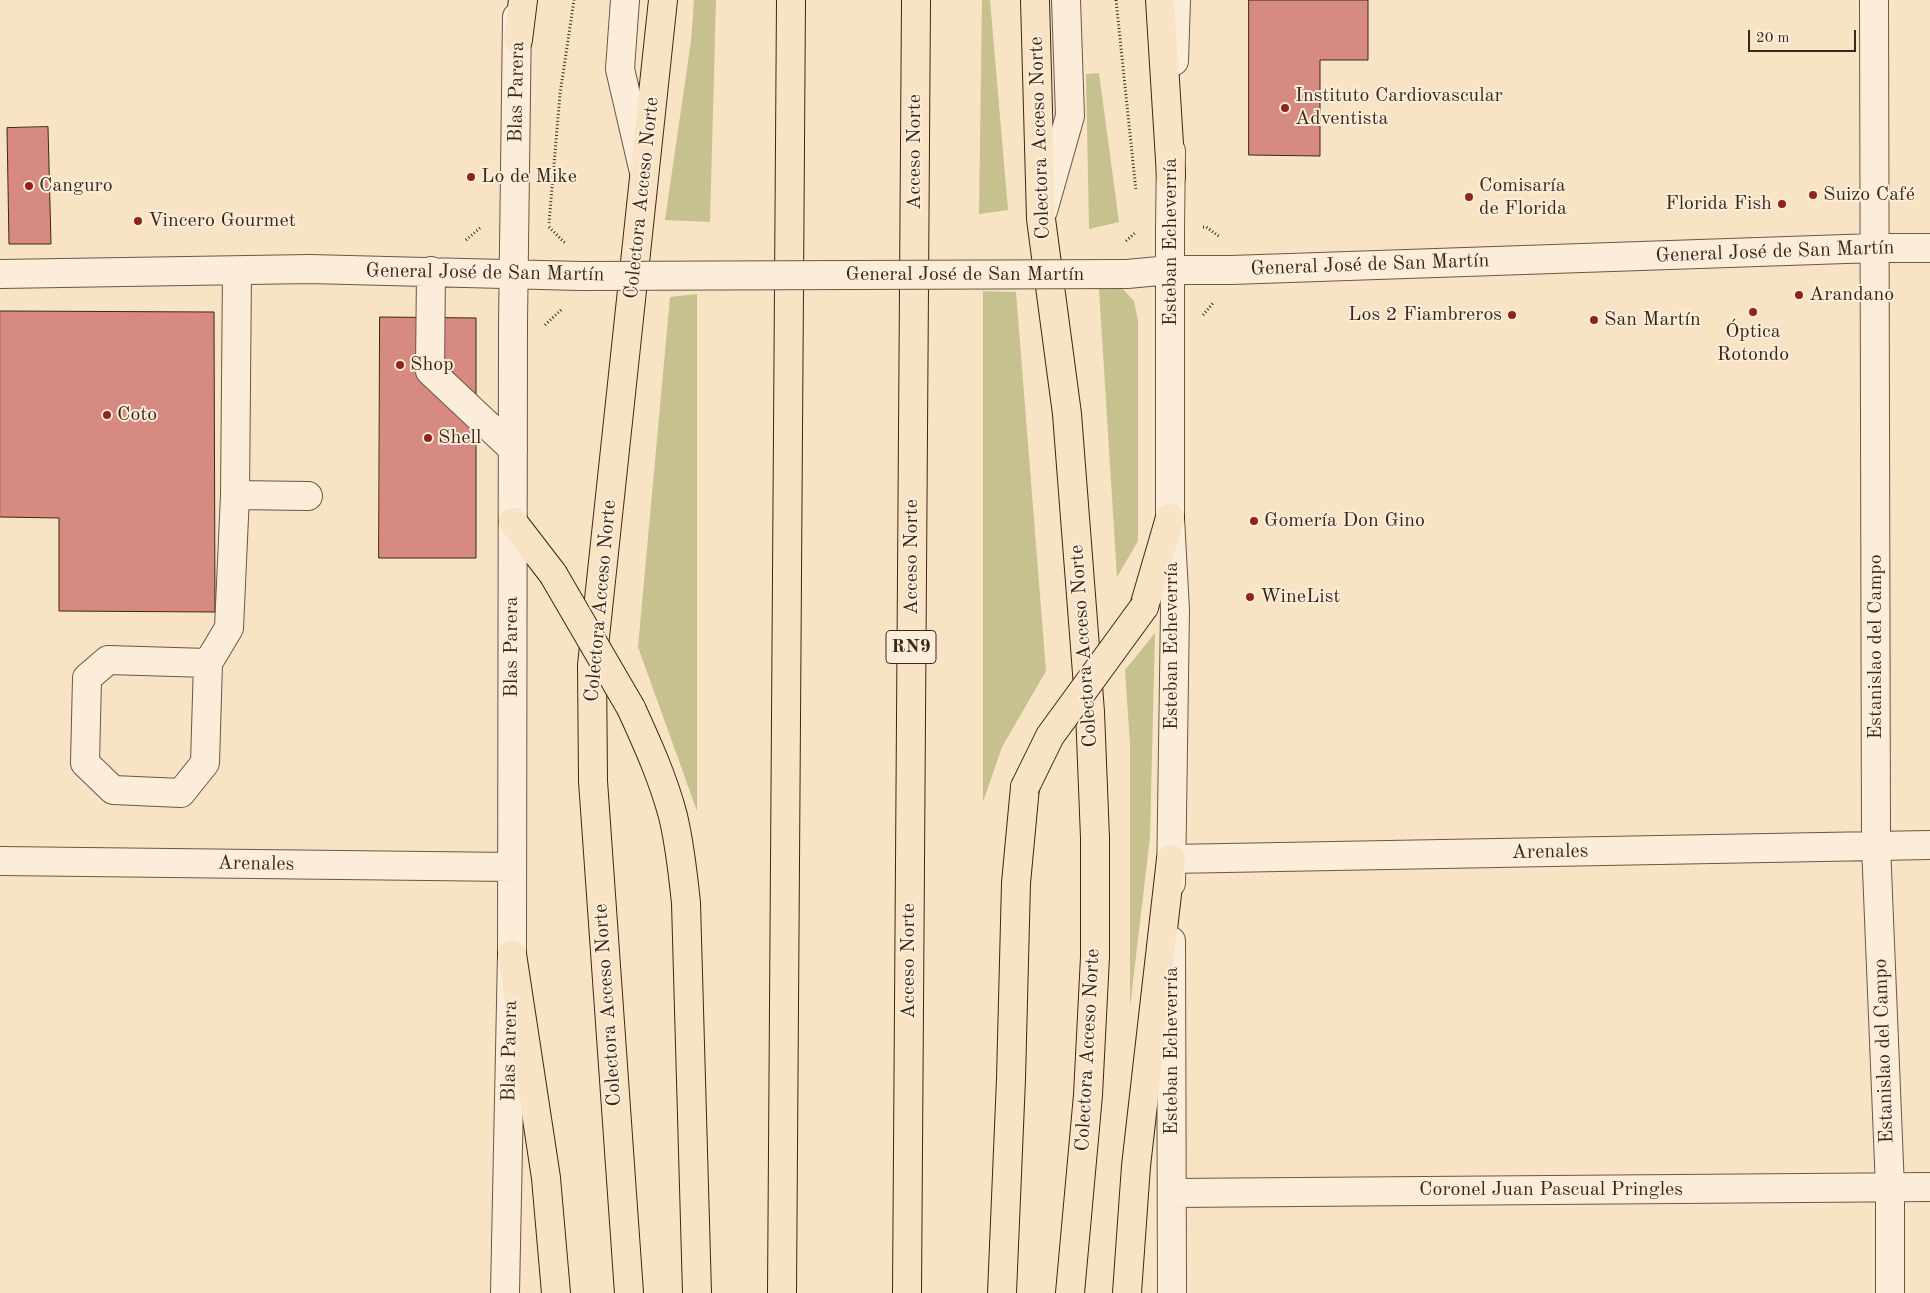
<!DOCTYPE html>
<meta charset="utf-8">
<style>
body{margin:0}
#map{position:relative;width:1930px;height:1293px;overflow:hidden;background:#f9e3c5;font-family:"Old Standard TT",serif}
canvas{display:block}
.scale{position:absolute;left:1748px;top:30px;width:108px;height:22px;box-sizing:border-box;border:2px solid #39281a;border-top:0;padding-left:6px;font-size:15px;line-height:18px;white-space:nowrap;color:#39281a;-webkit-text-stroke:4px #fbedd9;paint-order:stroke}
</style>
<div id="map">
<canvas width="1930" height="1293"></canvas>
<div class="scale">20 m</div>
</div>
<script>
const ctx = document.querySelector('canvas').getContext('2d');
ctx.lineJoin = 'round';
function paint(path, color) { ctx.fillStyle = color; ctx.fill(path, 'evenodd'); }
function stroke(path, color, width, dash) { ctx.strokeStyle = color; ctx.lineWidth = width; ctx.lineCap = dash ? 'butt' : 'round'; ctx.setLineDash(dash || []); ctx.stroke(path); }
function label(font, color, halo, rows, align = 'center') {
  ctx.font = font + ' "Old Standard TT",serif'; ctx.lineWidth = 4; ctx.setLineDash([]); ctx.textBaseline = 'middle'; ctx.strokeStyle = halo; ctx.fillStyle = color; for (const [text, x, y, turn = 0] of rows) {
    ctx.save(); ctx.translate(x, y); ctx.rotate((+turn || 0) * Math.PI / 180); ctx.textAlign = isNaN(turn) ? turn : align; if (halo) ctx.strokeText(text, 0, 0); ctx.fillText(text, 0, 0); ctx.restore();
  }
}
const green = new Path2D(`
 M694,0H716L710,222L665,220L691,41Z
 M982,0H990L1008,210L979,214Z
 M1099,73L1119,222L1089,229L1086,74Z
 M1121,287L1134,301L1138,321V541L1117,577L1099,289Z
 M983,291L1016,292L1046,671L1002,747L983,802Z
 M697,294V811L638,647L670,297Z
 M1155,633L1150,837L1130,1007V744L1125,670Z`);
const building = new Path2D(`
 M1249,0H1368V60H1320V156L1249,155Z
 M48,127L51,244H9L7,128Z
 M0,311L214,312L215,612L59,611V518L0,517Z
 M380,317L476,318V558H379Z`);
const path = new Path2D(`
 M1116,0L1136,191
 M549,223L560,94L574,0
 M549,227L565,243
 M1203,227H1206L1220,237
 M466,240L480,228
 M1126,241L1136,232
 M1203,315L1213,303
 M545,325L562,309`);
const minor = new Path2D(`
 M625,0L620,69L643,168
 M1874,0L1876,845L1890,1188V1293
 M1174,61L1176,0
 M1043,211L1070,116L1066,0
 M431,271L430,371L513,449
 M0,274L310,269L581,276
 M1127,274L1170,270H1231L1875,248H1930
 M235,495L308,496
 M208,663L108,660L87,678L85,763L113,790L181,793L205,763L208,663L229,628L235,495L237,271
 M1171,859L1930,845
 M0,861L512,867
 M1171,883L1175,610L1170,518V229L1171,151
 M1171,941L1172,1293
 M1172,1193L1930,1187
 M505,1293L512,954L513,323L517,17`);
const highway = new Path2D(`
 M1035,0L1041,219L1067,414L1090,712L1095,838V957L1088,1095L1070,1293
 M1160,0L1171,176
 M518,40L523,0
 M513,522L553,574
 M1144,607L1170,518
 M631,708C647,743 663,778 673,816C680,845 683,874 686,903L697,1293
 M512,954L546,1178L556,1293
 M629,1293L593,781L592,665L663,0
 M782,1293L791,0
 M907,1293L916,0
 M1002,1293L1011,1079L1016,883L1025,787
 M1127,1293L1136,1166L1171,859`);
const minorBridge = new Path2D(`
 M581,276L1127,274`);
const highwayBridge = new Path2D(`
 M553,574L631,708
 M1025,787L1050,736L1144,607`);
const markers = [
 [1285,108,5,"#8f2418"],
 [471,177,5,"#8f2418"],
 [29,186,5,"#8f2418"],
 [1813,195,5,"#8f2418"],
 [1469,197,5,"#8f2418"],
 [1782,204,5,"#8f2418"],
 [138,221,5,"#8f2418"],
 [1799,295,5,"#8f2418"],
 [1753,312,5,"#8f2418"],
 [1512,315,5,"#8f2418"],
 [1594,320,5,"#8f2418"],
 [400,365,5,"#8f2418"],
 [107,415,5,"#8f2418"],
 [428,438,5,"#8f2418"],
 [1254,521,5,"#8f2418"],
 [1250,597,5,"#8f2418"]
];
const shields = [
 [911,647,50]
];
const shieldNames = [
 ["RN9",911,647]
];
const streetNames = [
 ["Blas Parera",517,92,-89],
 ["Colectora Acceso Norte",1040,138,-92],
 ["Acceso Norte",915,152,-90],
 ["Colectora Acceso Norte",642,198,-84],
 ["Esteban Echeverría",1171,242,-90],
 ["General José de San Martín",1775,252,-2],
 ["General José de San Martín",1370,265,-2],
 ["General José de San Martín",485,273,1],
 ["General José de San Martín",965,275],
 ["Acceso Norte",912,557,-90],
 ["Colectora Acceso Norte",601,601,-85],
 ["Colectora Acceso Norte",1084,646,-94],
 ["Esteban Echeverría",1172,646,-90],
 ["Blas Parera",512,647,-90],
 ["Estanislao del Campo",1876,647,-90],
 ["Arenales",1550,852,-1],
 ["Arenales",256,864,1],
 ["Acceso Norte",909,961,-90],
 ["Colectora Acceso Norte",608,1005,-94],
 ["Colectora Acceso Norte",1088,1050,-87],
 ["Blas Parera",510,1051,-89],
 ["Esteban Echeverría",1172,1051,-90],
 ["Estanislao del Campo",1884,1051,-92],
 ["Coronel Juan Pascual Pringles",1551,1190]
];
const poiNames = [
 ["Instituto Cardiovascular",1295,96],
 ["Adventista",1295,119],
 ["Lo de Mike",481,177],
 ["Canguro",39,186],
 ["Comisaría",1479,186],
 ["de Florida",1479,209],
 ["Suizo Café",1823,195],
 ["Florida Fish",1772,204,"right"],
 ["Vincero Gourmet",148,221],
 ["Arandano",1809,295],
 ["Los 2 Fiambreros",1502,315,"right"],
 ["San Martín",1604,320],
 ["Óptica",1753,332,"center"],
 ["Rotondo",1753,355,"center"],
 ["Shop",410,365],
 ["Coto",117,415],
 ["Shell",438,438],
 ["Gomería Don Gino",1264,521],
 ["WineList",1260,597]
];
paint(green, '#c6c18f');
paint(building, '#d78a81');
stroke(building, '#39281a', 1);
stroke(minor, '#695745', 30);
stroke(highway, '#39281a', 30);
stroke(path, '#39281a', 3, [1, 2.5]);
stroke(minor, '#fbedd9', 28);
stroke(highway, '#f9e3c5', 28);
stroke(minorBridge, '#695745', 30, []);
stroke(highwayBridge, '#39281a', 30, []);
stroke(minorBridge, '#fbedd9', 28);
stroke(highwayBridge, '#f9e3c5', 28);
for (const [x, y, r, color] of markers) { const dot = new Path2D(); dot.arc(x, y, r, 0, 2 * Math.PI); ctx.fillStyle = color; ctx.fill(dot); stroke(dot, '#fbedd9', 2); }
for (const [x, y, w] of shields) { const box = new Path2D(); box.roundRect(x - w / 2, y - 16.5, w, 33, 4); ctx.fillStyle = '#fbedd9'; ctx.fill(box); stroke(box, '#39281a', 1); }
label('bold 19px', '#39281a', null, shieldNames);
label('20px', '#39281a', '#fbedd9', streetNames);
label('20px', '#39281a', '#fbedd9', poiNames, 'left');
</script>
